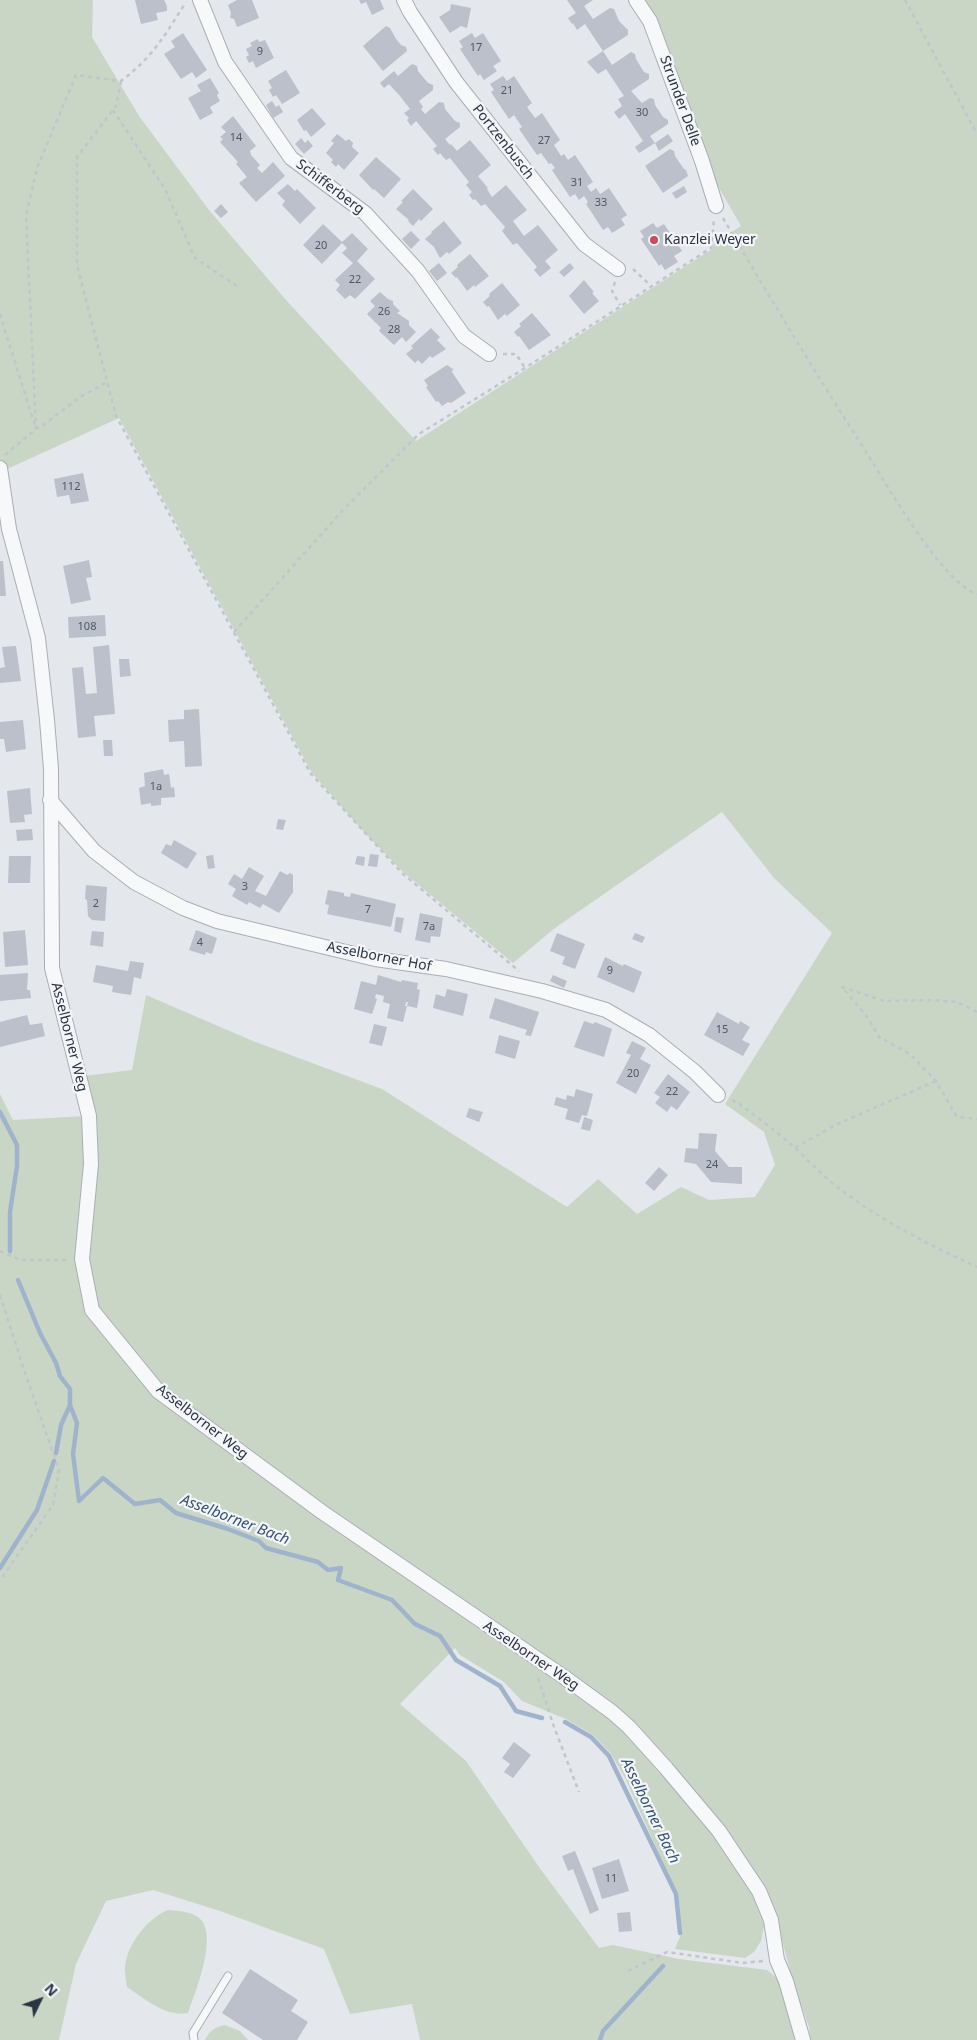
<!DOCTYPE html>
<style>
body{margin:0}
#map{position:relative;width:977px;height:2040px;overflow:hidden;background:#e4e7ec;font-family:"Noto Sans",sans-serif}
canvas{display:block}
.north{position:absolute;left:15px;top:1975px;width:50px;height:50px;-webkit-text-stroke:4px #f4f6f9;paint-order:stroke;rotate:48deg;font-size:14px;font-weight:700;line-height:20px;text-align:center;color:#2b3445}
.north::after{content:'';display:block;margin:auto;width:18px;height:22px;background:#2b3445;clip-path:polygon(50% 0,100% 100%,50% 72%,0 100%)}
</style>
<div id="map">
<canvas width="977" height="2040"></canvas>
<div class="north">N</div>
</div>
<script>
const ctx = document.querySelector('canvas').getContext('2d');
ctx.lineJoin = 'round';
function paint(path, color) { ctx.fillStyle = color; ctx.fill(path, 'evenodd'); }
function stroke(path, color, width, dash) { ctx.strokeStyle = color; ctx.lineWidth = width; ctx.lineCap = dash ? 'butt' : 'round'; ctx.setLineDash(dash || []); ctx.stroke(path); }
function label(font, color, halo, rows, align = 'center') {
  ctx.font = font + ' "Noto Sans",sans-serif'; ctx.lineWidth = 4.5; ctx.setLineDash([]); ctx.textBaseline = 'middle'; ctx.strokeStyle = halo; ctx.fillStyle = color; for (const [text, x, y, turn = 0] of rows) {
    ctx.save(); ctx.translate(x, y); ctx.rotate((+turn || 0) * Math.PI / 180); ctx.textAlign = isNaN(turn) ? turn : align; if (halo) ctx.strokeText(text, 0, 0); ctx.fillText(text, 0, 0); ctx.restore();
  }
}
const green = new Path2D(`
 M0,0H93L92,37L139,116L209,210L286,300L416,441L712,249L713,244L741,226L704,162L646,22L631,0H977V2040H810L809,2027L793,1982L777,1921L669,1763L331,1511L161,1389L95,1310L85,1259L84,1076L132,1070L146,995L253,1041L382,1089L567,1207L598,1179L637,1214L681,1187L709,1200L755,1197L775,1165L764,1132L725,1104L832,933L774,878L722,812L555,928L513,963L403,872L365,833L312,773L119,418L5,470L0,475Z
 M0,1094L13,1120L86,1116L89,1313L156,1393L427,1593L608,1715L661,1770L710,1830L754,1895L765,1921L761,1941L754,1952L745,1958L675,1949L682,1932L677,1894L625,1778L611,1754L593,1735L566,1719L522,1701L504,1682L460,1655L455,1648L400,1704L466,1761L539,1867L599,1948L613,1945L679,1959L767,1970L779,1980L797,2040H420L412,2004L350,2014L324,1949L220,1911L153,1890L106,1901L76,1964L59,2040H0Z
 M168,1910C178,1911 189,1911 198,1917C220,1933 195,1993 188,2013C165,2017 145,1999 127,1987C126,1981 125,1974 125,1968C126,1945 148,1918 168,1910Z
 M225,2025L240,2031L248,2040H205C209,2031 215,2027 225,2025Z`);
const stream = new Path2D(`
 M0,1112L17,1145V1166L10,1212V1251
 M18,1280L40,1333L56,1363L60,1376L70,1389V1405L77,1423L73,1454L79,1501L103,1478L135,1504L160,1500L176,1513L228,1529L259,1541L266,1548L318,1562L328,1570L341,1568L338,1580L392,1600L415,1624L440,1636L456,1660L500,1686L516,1711L542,1718
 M56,1453L61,1425L70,1405
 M0,1568L37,1510L54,1461
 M565,1722L591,1737L609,1756L676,1894L680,1933
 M600,2040L603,2031L663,1966`);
const building = new Path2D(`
 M135,0H164L167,6V11L156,13L158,20L141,24Z
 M237,0H252L259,18L237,27L234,19L230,18L231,13L228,5Z
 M359,0H380L384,9L372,15L366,2L361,4Z
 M567,0H593L584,6L593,19L610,8L614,9L619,21L628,30V35L603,51L585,24L577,30L573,23L572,24L568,18L576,13Z
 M451,4L471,8L467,28L461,26L450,33L439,17L450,10Z
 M386,26L390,28L396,39L401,45L406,47L407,51L383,71L363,46Z
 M183,33L207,70L196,78L192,72L181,79L164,54L175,47L171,41Z
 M472,33L475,38L483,33L501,61L493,66L497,71L484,80L480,74L478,76L460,49L463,47L459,41Z
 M258,39L259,42L265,40L274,58L256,68L253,61L249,63L246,57L249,55L246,49L252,46L250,43Z
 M603,51L612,65L631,52L635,54L636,59L644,72L649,74V79L631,91L642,103L650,98L654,99L655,105L663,117L668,120V124L650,136L655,143L639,153L635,147L643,141L625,114L619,119L614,112L622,106L618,99L624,96L606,69L598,74L587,62Z
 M412,64L417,66L418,71L428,83L433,85V90L419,101L423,107L421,109L425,114L439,102L444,103L445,109L455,121L460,123V127L445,139L450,145L451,144L457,151L470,140L491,165L478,176L488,188L487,189L492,197L506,185L527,210L513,221L524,236L538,225L558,250L545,261L551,268L540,277L534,270L537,267L517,243L513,245L502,231L505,227L485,204L481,206L475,199L473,200L469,195L472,192L466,185L469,182L450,158L446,160L440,153L438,155L433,149L437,146L416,121L411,126L407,120L409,118L404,113L410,109L400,96L389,84L384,88L380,83L394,71L398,76Z
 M286,70L300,93L282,104L276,95L273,97L269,90L272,88L268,81Z
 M503,76L507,81L514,76L532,103L527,107L535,118L542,113L560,140L554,145L561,156L564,154L568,160L575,155L593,182L587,186L591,192L596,188L600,194L609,188L627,215L621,219L625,225L612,233L608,227L603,230L586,204L588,202L584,196L579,200L575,194L570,197L552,170L555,168L551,163L549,164L541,153L537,155L519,129L522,127L514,115L509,119L491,92L494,90L490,84Z
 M210,78L219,93L217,95L220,101L210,107L213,113L200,120L188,98L201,91L197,85Z
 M272,101L276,107L279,105L283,112L273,118L266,105Z
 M312,108L326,124L311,137L306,130L304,131L297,120Z
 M233,116L256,146L250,151L251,155L260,165L257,168L262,173L273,162L285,176L256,202L239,183L247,177L236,164L238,162L220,142L223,139L220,137L226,132L221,127Z
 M337,134L346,141L349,139L353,143L352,147L359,153L344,170L338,164L336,167L331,162L333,160L326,153L334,143L331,141Z
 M668,134L673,141L659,151L655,143Z
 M301,138L305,143L308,140L313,146L304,154L295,144Z
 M670,149L674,151L675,156L684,169L686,170L688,176L663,193L645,166Z
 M376,157L401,179L384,198L374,189L373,190L359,175Z
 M288,184L295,191L297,189L316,208L300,224L282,205L285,201L277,193Z
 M684,186L687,192L676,199L672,193Z
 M413,189L433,209L421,221L419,219L413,226L408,221L409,220L396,209L403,202L401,201Z
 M221,204L228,212L221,218L214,211Z
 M444,221L462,243L449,254L447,252L440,258L434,247L425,239L432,233L431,232Z
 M653,223L657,228L664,224L682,251L674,256L678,262L665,270L661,264L659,266L641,239L644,237L640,231Z
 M323,224L342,242L352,233L368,249L357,261L375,279L355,299L350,295L345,299L336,290L340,285L335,280L353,263L342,253L347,248L342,243L322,264L303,245Z
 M411,231L420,240L411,249L402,239Z
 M470,254L489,276L475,287L474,285L467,291L457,277L456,278L451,273L458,267L457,265Z
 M439,263L447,273L437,281L429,271Z
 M570,263L574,268L564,277L559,272Z
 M584,280L594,292L592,293L599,301L584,314L569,296Z
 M502,283L520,305L507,316L505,314L498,320L489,306L487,307L483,302L490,296L489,294Z
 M380,292L388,299L393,301V304L400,311L397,313L409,321V325L416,332L406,342L402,337L394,345L379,331L381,328L367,314L375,306L370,301Z
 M532,313L551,335L529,350L519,336L518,337L514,332L521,326L519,324Z
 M431,328L440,337L437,340L446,349L432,358L430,356L422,364L418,360L415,363L406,354L413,348L411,346Z
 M447,365L453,369L452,372L466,393L451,403L448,402L442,406L438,401L436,402L426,387L428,386L424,380Z
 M83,473L89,501L71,504L69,495L57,497L54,479Z
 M89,560L92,577L86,578L91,600L71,604L63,566Z
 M0,561H3L6,596H0Z
 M105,615L106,636L69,638L68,617Z
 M109,645L115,714L94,716L96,736L78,738L72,668L83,667L86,694L97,693L93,647Z
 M16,646L21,681L0,683V668L5,667L2,647Z
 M119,659H129L131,676L120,677Z
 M199,709L202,766L185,767L184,741L169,742L168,720L184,719V710Z
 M23,720L26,749L6,752L4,739H0V722Z
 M103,740H112L113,756H104Z
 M163,769L164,775L169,774L171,788L174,787L175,797L161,798V805L151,806V803L141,805L139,788L145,786L144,773Z
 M30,788L32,814L24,815L25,822L10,823L7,791Z
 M278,819L286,820L283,830L276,829Z
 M32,829L33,840L17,841L16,830Z
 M174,840L197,853L187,869L161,853L166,844L171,846Z
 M370,854L379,855L377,867L368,866Z
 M213,855L215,868L208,869L206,856Z
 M9,856H31L30,883H8Z
 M357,856L365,857L364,866L355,864Z
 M249,867L264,876L255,891L266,896L280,871L287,875L290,873L293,875V892L279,913L263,904L260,908L249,902L247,905L232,896L236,889L228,884L234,874L242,879Z
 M86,885L107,887L105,921L92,920L88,916L87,900L85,899Z
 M328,890L344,893V896L350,897L351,893L396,904L391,927L327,914L329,905L325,904Z
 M420,913L443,918L440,937L431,936L430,943L415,940Z
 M396,917L404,918L401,933L394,931Z
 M25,930L28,965L5,967L3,932Z
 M196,930L217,938L212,954L206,952L205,955L189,950Z
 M92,931L104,932L103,947L90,945Z
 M557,933L585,944L575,969L562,964L565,957L550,951Z
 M635,933L645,937L642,943L632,939Z
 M605,957L623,966L624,964L642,972L634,993L597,977Z
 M130,961L144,963L141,979L134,977L131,995L112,992L113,986L93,982L96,965L128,971Z
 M28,973L27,990H30L31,998L0,1001V975Z
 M378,975L401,982L402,980L418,983L417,989L420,990L417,1008L407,1006L408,1002H406L405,1006H407L403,1022L387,1018L390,1004L383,1002L384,996L376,994L375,998L377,999L372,1014L354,1009L361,981L376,985Z
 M553,975L567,981L564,988L550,981Z
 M447,989L468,994L463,1016L433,1008L436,994L445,997Z
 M495,998L539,1012L531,1036L525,1035L527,1030L489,1018Z
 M717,1012L739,1024L740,1021L750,1027L742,1040L750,1044L743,1056L704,1035Z
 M27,1015L30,1025L42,1023L45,1036L0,1047V1022Z
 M584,1021L593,1024L595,1022L612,1029L604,1057L574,1047Z
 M374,1024L387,1027L382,1046L369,1043Z
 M499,1035L520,1041L515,1059L495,1053Z
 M632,1041L646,1048L640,1059L651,1065L636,1094L616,1083L631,1055L626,1053Z
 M668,1074L690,1092L677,1110L671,1106L667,1112L655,1103L660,1097L654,1093Z
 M576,1089L593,1094L587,1116L582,1115L579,1123L565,1119L568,1109L554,1105L556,1097L566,1100L567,1095L574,1097Z
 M469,1108L483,1112L479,1122L466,1117Z
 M584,1117L593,1120L590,1131L581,1129Z
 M699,1133L717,1134L715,1151L729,1167H742V1184L711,1182L696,1164L684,1162L686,1148L698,1149Z
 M659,1167L668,1175L654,1191L645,1183Z
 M514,1742L531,1755L513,1778L504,1772L510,1764L502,1758Z
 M575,1851L599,1910L590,1914L573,1869L568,1871L562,1856Z
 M619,1859L629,1891L602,1899L592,1868Z
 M630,1912L632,1931L619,1932L617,1913Z
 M250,1969L298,2000L291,2011L308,2022L297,2040H263L222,2013Z`);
const path = new Path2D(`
 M905,0L977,134
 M121,81L116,106L77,157V265L116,416L311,774L402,873L519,971
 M113,110L165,189L195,258L237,286
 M723,218C770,298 818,377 868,455C889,488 942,582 977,594
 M633,269L650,285
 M615,282L612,291L620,305
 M0,314L36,429L46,423L80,397L107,382
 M503,354H516L525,368
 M5,455L36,429L26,215L37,168L76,75L121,81C153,57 165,35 186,2
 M234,632L343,510L419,434L525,368L711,248L714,220
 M977,1012L957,1002L934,1000L884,1001L842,987L868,1018L879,1037L910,1054L936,1081L957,1117L977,1119
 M732,1100L738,1103C757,1117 777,1132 795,1148C810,1162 824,1177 840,1189C880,1220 931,1246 977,1267
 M795,1148L835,1125L936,1081
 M0,1251L21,1260H69
 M0,1295L24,1370L59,1470L53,1505L0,1580
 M538,1678L553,1724L579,1792
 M628,1971L667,1952L743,1963L763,1961`);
const service = new Path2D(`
 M194,2040L193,2033L228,1976`);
const minor = new Path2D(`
 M200,0L225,62L291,158L365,213L418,271L464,336L489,354
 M404,0L410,12L456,82L584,244L618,269
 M636,0L650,21L702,161L716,206
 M0,468L9,529L38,638L47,720L51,769L52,968L89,1116L91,1164L82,1259L92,1310L158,1391L322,1512L564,1677L612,1712L629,1727L666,1768L719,1831L759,1891L771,1920L777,1960L786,1981L803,2040
 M50,800L94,851L134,882L183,908L217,921L375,959L446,969L542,991L606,1010L649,1035L695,1072L718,1095`);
const markers = [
 [654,240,5,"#d1495b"]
];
const numberNames = [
 ["17",476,48],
 ["9",260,52],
 ["21",507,91],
 ["30",642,113],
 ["14",236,138],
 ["27",544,141],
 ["31",577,183],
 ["33",601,203],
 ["20",321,246],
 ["22",355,280],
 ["26",384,312],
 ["28",394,330],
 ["112",71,487],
 ["108",87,627],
 ["1a",156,787],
 ["3",245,887],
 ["2",96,904],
 ["7",368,910],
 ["7a",429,927],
 ["4",200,943],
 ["9",610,971],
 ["15",722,1030],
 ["20",633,1074],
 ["22",672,1092],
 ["24",712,1165],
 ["11",611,1879]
];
const streetNames = [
 ["Strunder Delle",680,101,70],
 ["Portzenbusch",503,142,52],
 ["Schifferberg",330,187,37],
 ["Asselborner Hof",379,957,11],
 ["Asselborner Weg",69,1037,76],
 ["Asselborner Weg",202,1422,38],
 ["Asselborner Weg",531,1656,34]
];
const poiNames = [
 ["Kanzlei Weyer",664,240]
];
const waterNames = [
 ["Asselborner Bach",235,1520,21],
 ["Asselborner Bach",650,1811,64]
];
paint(green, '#c9d6c5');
stroke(stream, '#9fb4cc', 4.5);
paint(building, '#bbc0ca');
stroke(service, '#a9aeb7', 9);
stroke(minor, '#a9aeb7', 16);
stroke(path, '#c2c5cb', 2.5, [4, 4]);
stroke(service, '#f7f8fa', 7);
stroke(minor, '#f7f8fa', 14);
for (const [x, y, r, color] of markers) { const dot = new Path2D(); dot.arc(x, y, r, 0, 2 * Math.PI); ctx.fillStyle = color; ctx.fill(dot); stroke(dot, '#f4f6f9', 2); }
label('11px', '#4f5766', null, numberNames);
label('14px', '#2b3445', '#f4f6f9', streetNames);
label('14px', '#2b3445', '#f4f6f9', poiNames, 'left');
label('italic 15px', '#34527a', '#f4f6f9', waterNames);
</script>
